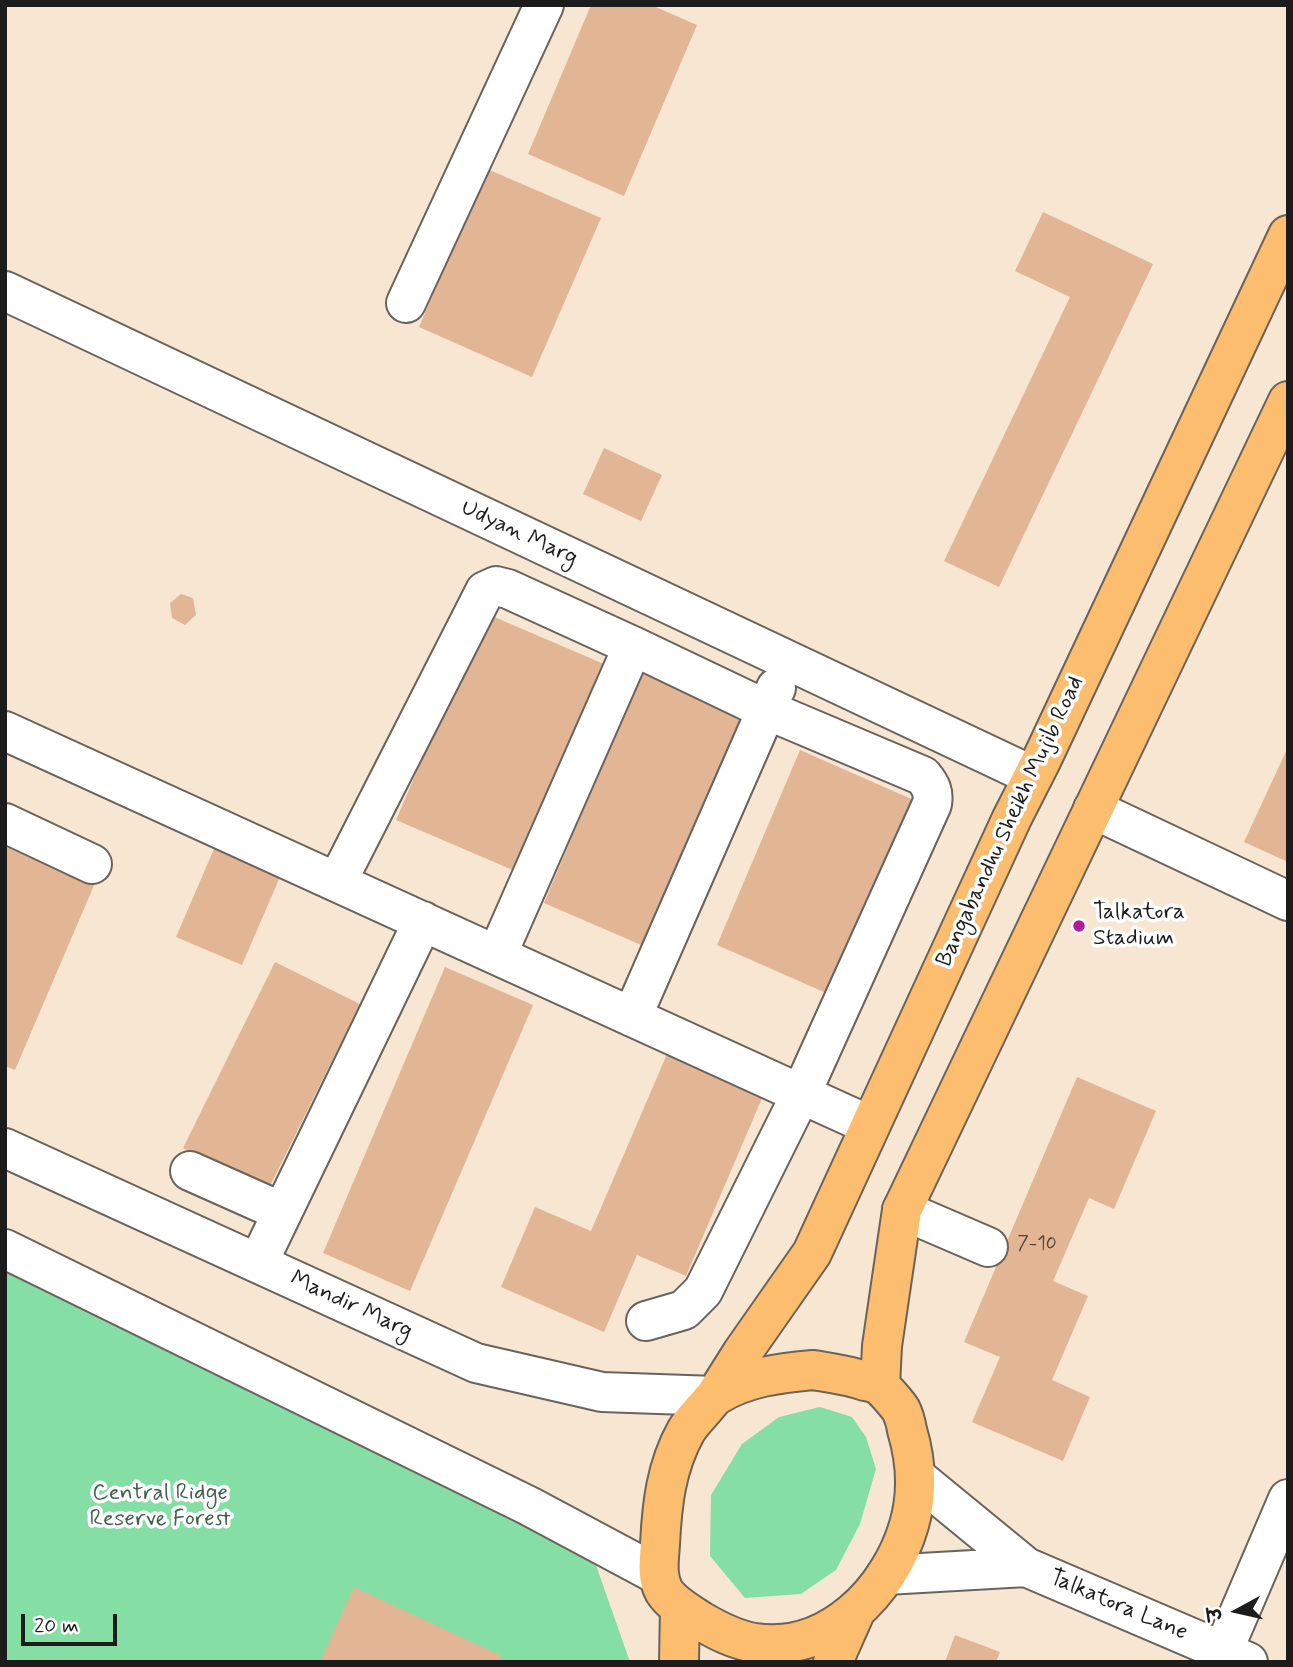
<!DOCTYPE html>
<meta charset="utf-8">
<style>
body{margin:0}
#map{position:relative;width:1293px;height:1667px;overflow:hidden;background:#f7e7d2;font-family:Mynerve,"Playpen Sans Deva",sans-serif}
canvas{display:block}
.frame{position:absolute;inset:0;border:7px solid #1c1c1c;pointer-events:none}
.north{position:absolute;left:1202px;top:1576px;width:70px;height:70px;-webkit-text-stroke:5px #fff;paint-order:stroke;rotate:262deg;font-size:19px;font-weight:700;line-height:28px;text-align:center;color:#1c1c1c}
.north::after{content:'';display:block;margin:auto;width:24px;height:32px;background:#1c1c1c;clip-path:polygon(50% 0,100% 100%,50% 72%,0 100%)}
.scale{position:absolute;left:21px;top:1614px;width:96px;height:32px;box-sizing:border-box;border:4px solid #1c1c1c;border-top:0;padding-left:9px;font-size:21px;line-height:24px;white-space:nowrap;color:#1c1c1c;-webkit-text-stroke:5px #fff;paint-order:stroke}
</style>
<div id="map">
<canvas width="1293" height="1667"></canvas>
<div class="frame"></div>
<div class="north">उ</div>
<div class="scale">20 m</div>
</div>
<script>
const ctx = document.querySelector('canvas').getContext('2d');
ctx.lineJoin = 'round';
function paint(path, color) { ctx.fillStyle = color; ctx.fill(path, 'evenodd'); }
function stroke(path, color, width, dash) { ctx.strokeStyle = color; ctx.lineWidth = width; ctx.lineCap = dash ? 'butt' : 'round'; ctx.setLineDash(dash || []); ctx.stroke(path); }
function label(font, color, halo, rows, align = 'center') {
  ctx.font = font + ' Mynerve,sans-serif'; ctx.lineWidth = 7; ctx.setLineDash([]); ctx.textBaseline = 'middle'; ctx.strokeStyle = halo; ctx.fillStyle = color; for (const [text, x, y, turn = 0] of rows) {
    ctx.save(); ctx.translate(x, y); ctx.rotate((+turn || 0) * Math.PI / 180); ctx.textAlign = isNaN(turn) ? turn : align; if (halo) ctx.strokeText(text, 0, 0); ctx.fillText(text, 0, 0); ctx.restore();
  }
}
const green = new Path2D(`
 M5,1267L583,1528L630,1662H5Z
 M820,1407L852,1417L866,1437L876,1469L860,1524L836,1570L801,1594L745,1598L710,1556L711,1495L742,1444L779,1417Z`);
const building = new Path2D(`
 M591,5H651L697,25L624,196L528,154Z
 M487,169L601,218L532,377L419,327Z
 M1043,212L1153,264L999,587L944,561L1070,297L1015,271Z
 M604,448L662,475L641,521L583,494Z
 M181,594L193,598L196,615L185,625L172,618L170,603Z
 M485,613L611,667L522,874L396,820Z
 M643,670L748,715L648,948L544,903Z
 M1288,747V862L1244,842Z
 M800,750L916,801L833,996L717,945Z
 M220,835L286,863L242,965L176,937Z
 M12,838L98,876L15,1070L5,1066V853Z
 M275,962L360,1004L268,1190L183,1148Z
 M445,967L533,1005L410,1291L323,1253Z
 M670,1047L766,1089L686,1276L637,1255L604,1332L501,1287L535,1207L591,1231Z
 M1077,1077L1156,1111L1114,1209L1089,1198L1053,1281L1088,1296L1052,1380L1090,1397L1063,1461L972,1422L1000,1357L964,1342Z
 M354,1587L502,1656L500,1662H320Z
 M955,1635L1000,1652L996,1662H945Z`);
const minor = new Path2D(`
 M5,291L1033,776
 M406,303L544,5
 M5,731L869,1125
 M1093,809L1288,901
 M5,823L92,864
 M337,882L485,591L496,586L508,589L633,646L767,710L923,776C931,786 934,792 932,804L801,1094L703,1291L684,1310L646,1321
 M497,955L633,646
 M632,1017L776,688
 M5,1148L476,1363L602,1392L715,1396
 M190,1171L282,1212
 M902,1210L988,1247
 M5,1249L529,1506L658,1575
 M258,1263L423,921
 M1026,1567L1248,1662
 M886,1575L1026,1567L915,1476
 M1223,1651L1288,1499`);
const major = new Path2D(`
 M813,1370C831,1373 848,1375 865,1381C870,1382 876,1383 880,1386C885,1390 898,1405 901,1410C904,1416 906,1424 907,1430C916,1460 918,1494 909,1525C890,1591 829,1654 755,1643C735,1640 718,1631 701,1621C689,1613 672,1604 664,1591C656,1576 659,1560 660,1544C662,1504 666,1467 686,1431C690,1424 697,1417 702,1411C707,1406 711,1399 717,1395C746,1377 780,1373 813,1370Z
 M880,1386L882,1346L902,1210L1288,401
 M715,1396L742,1353L812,1253L1012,818L1041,761L1288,235
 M679,1662L680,1607
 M833,1662L856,1610`);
const markers = [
 [1079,926,7,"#b5179e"]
];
const numberNames = [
 ["7-10",1037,1245]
];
const streetNames = [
 ["Udyan Marg",519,534,25],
 ["Bangabandhu Sheikh Mujib Road",1011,822,-65],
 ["Mandir Marg",351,1306,25],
 ["Talkatora Lane",1118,1606,23]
];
const poiNames = [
 ["Talkatora",1093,913],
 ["Stadium",1093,939]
];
const parkNames = [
 ["Central Ridge",160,1494],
 ["Reserve Forest",160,1520]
];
paint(green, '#85dfa5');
paint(building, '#e2b594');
stroke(minor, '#69635c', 42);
stroke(major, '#69635c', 42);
stroke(minor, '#fff', 38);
stroke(major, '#fcbd6f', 38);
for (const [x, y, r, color] of markers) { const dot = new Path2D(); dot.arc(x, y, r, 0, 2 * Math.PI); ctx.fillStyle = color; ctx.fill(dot); stroke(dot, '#fff', 2.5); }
label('19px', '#4e423a', null, numberNames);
label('23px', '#1c1c1c', '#fff', streetNames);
label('23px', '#1c1c1c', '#fff', poiNames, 'left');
label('23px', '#41604c', '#fff', parkNames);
</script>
